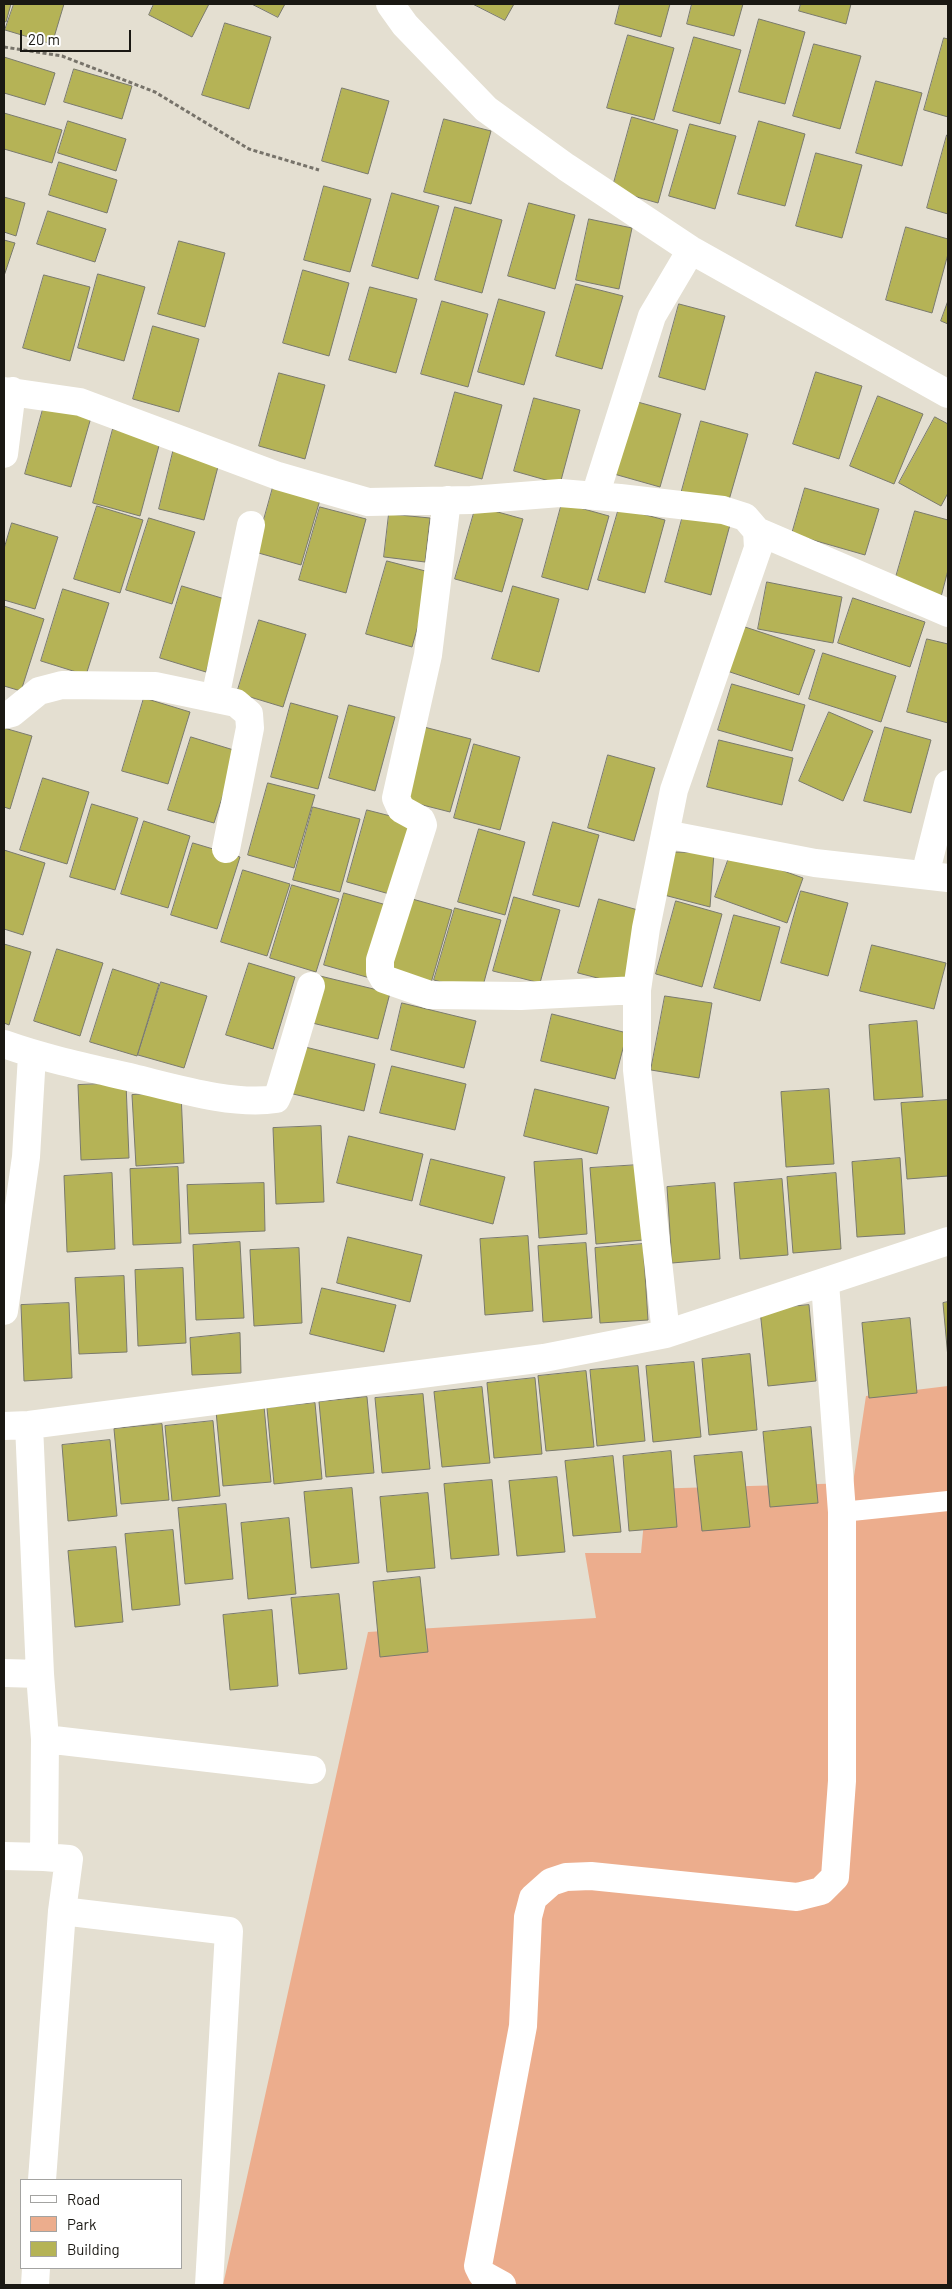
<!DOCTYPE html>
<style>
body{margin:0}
#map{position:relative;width:952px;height:2289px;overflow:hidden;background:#e4dfd1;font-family:Barlow,sans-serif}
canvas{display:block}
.frame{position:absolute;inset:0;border:5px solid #1a1813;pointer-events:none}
.legend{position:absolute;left:20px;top:2179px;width:162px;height:90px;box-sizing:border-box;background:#fff;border:1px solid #a3a3a1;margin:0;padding:6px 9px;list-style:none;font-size:15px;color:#1a1813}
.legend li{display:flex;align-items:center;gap:10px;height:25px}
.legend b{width:25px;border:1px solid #a3a3a1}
.scale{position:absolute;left:20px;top:30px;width:111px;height:22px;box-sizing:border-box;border:2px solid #1a1813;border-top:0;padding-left:6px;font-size:15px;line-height:18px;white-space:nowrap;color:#1a1813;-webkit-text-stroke:4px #fff;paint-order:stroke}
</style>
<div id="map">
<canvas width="952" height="2289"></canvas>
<div class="frame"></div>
<ul class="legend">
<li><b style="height:6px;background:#fff"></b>Road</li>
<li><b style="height:14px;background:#ecad8d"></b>Park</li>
<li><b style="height:14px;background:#b5b356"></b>Building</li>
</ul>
<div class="scale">20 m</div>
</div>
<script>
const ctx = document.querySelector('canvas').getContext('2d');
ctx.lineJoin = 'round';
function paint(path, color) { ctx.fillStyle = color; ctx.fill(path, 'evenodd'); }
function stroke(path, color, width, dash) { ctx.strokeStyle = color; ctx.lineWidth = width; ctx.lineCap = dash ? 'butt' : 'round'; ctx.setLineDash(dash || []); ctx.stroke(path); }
const green = new Path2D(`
 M948,1386V2285H223L368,1632L596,1618L585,1553H641L647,1489L853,1483L866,1396Z`);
const building = new Path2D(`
 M4,4H11L6,22L4,21Z
 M14,4H64L52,44L5,30Z
 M154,4H209L192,37L149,15Z
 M252,4H285L278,17Z
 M473,4H514L505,20Z
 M620,4H670L661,37L615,24Z
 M692,4H743L734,36L687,24Z
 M801,4H851L846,24L799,11Z
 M759,19L805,32L785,104L739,92Z
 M225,23L271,37L249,109L202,95Z
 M628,35L674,48L654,120L607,108Z
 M694,37L741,50L720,124L673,111Z
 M944,38L948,39V117L924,110Z
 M814,44L861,56L840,129L793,116Z
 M4,57L55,73L45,105L4,93Z
 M74,69L132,86L122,119L64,102Z
 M876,81L922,93L902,166L856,153Z
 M342,88L389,101L368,174L322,161Z
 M4,113L62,130L52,163L4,149Z
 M632,117L678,130L658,203L612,190Z
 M444,119L491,131L471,204L424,192Z
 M68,121L126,139L116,171L58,153Z
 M759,121L805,134L785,206L738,194Z
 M690,124L736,136L715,209L669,196Z
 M947,135H948V214L927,208Z
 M816,153L862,165L842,238L796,226Z
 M59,162L117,180L107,213L49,195Z
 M324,186L371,199L350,272L304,260Z
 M392,193L439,206L418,279L372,266Z
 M4,197L25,203L16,236L4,232Z
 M529,203L575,215L555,289L508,276Z
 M455,207L502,220L482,293L435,280Z
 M48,211L106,229L95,262L37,244Z
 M589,219L632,228L619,289L576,280Z
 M906,227L948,239V254L932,313L886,300Z
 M4,240L15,243L4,276Z
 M179,241L225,253L205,327L158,314Z
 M303,270L349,283L329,356L283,343Z
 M98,274L145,287L124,361L78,348Z
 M44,275L90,287L70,361L23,348Z
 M576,284L623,296L602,369L556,356Z
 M370,287L417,299L396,373L349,360Z
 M499,299L545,312L524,385L478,372Z
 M442,301L488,314L468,387L421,374Z
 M948,301V324L941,321Z
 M679,304L725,316L705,390L659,377Z
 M153,326L199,339L179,412L133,399Z
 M816,372L862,386L839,459L793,444Z
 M279,373L325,385L305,459L259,446Z
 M455,392L502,405L482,479L435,466Z
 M878,396L923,414L894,484L850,466Z
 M534,398L580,410L560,484L514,471Z
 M634,401L681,414L660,487L614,474Z
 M45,402L92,414L71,487L25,474Z
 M935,417L948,424V493L941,506L899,483Z
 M701,421L748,434L727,507L681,494Z
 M113,429L160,442L140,516L93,503Z
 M174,448L220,459L204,520L159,509Z
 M275,480L322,493L301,565L255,552Z
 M805,488L879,509L865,555L792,534Z
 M562,503L609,516L588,590L542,577Z
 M97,506L143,520L120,593L74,579Z
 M476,506L523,519L502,592L455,579Z
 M320,507L366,519L346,593L299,580Z
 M619,508L665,520L645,593L598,580Z
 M685,508L731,521L711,595L665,582Z
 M915,511L948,520V570L941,597L894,584Z
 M389,514L430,518L425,562L384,557Z
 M149,518L195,532L172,604L126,590Z
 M12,523L58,537L35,609L4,600V549Z
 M387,561L433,573L412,647L366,634Z
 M767,582L842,597L833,643L758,629Z
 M182,586L228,600L206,672L160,658Z
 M513,586L559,599L539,672L492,659Z
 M63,589L109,603L86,675L41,661Z
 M853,598L925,622L910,667L838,643Z
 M4,606L44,619L21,691L4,686Z
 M259,620L306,634L283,707L237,693Z
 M742,626L815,650L799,695L727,671Z
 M927,639L948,644V723L907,712Z
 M823,653L896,676L881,722L809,699Z
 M732,684L805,705L792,751L718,730Z
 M144,698L190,712L168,784L122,771Z
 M291,703L338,716L318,789L271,777Z
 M349,705L395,717L375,791L329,778Z
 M829,712L873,731L843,801L799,781Z
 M424,727L471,739L450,812L403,800Z
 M885,727L931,740L911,813L864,801Z
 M4,728L32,736L10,809L4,807Z
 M191,737L237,751L214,823L168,810Z
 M719,740L793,758L782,805L707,787Z
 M474,744L520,757L500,830L454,818Z
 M608,755L655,768L634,841L588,828Z
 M43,778L89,792L67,864L20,850Z
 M268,783L315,795L294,868L248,855Z
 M92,804L138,818L115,890L70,877Z
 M313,807L360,819L340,892L293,880Z
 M367,810L414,822L393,895L347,882Z
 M144,821L190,836L168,908L121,894Z
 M553,822L599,835L579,907L533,895Z
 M479,829L525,842L505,915L458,902Z
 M193,843L240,857L217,929L171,915Z
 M4,850L45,863L23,935L4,929Z
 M671,852L714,853L710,907L664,895Z
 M731,852L803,878L787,923L715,897Z
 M243,870L290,884L267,956L221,942Z
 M292,885L339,899L316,972L270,958Z
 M801,891L848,903L828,976L781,963Z
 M344,893L390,906L370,978L324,965Z
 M405,897L452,910L431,983L385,970Z
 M514,897L560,910L540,983L493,971Z
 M599,899L645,912L625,985L578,973Z
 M676,901L722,914L702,987L656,974Z
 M455,908L501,920L481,993L434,980Z
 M734,915L780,927L760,1001L714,988Z
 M4,944L31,952L9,1025L4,1023Z
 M872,945L946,963L934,1009L860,991Z
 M57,949L103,963L80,1036L34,1021Z
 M249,963L295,977L273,1049L226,1035Z
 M113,969L159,984L137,1056L90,1042Z
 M316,975L390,993L378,1039L304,1021Z
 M161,982L207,996L184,1068L138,1055Z
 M665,996L712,1003L699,1078L651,1070Z
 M402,1003L476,1021L464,1068L391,1050Z
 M552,1014L627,1033L615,1079L541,1061Z
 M917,1021L923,1097L874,1100L869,1025Z
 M301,1046L375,1064L364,1111L289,1093Z
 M392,1066L466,1084L455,1130L380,1113Z
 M126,1083L129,1158L81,1160L78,1085Z
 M535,1089L609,1107L597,1154L524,1136Z
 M829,1089L834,1164L786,1167L781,1092Z
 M181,1092L184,1163L136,1166L132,1095Z
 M948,1100V1176L907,1179L901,1103Z
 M321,1126L324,1202L276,1204L273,1128Z
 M349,1136L423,1154L412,1201L337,1183Z
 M900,1158L905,1234L857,1237L852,1162Z
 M431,1159L505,1177L493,1224L420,1205Z
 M582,1159L587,1234L539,1238L534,1162Z
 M639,1165L644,1240L596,1244L590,1168Z
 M178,1167L181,1243L133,1245L130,1169Z
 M112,1173L115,1249L67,1252L64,1176Z
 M836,1173L841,1249L793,1253L787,1177Z
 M782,1179L788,1255L740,1259L734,1183Z
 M264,1183L265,1231L189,1234L187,1185Z
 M715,1183L720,1259L672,1263L667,1187Z
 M528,1236L533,1311L485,1315L480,1239Z
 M348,1237L422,1255L410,1302L337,1283Z
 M240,1242L244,1318L196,1320L193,1245Z
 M586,1243L592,1318L543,1322L538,1246Z
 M643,1244L648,1320L600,1323L595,1248Z
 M299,1248L302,1323L254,1326L250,1250Z
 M183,1268L186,1343L138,1346L135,1270Z
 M124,1276L127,1352L79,1354L75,1278Z
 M322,1288L396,1305L384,1352L310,1334Z
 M948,1302V1358L943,1303Z
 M69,1303L72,1378L24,1381L21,1305Z
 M809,1305L816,1381L768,1386L760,1310Z
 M910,1318L917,1393L869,1398L862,1323Z
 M240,1333L241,1373L192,1375L190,1338Z
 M750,1354L757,1430L709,1435L702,1359Z
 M694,1362L701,1437L653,1442L646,1366Z
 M638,1366L645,1441L597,1446L590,1370Z
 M586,1371L594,1447L546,1451L538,1376Z
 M535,1378L542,1454L494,1458L487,1383Z
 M482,1387L490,1463L442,1467L434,1392Z
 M423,1394L430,1469L382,1473L375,1398Z
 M367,1397L374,1473L326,1477L319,1402Z
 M315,1403L322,1479L274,1484L267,1408Z
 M264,1406L271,1482L223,1486L216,1411Z
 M213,1421L220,1496L172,1501L165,1426Z
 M162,1424L169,1500L121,1504L114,1429Z
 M811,1427L818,1503L770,1507L763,1432Z
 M110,1440L117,1516L68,1521L62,1445Z
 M671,1451L677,1527L629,1531L623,1456Z
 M742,1452L750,1527L702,1531L694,1456Z
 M613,1456L621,1532L573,1536L565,1461Z
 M557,1477L565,1552L517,1556L509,1481Z
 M492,1480L499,1555L451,1559L444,1484Z
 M352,1488L359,1563L311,1568L304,1492Z
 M428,1493L435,1568L387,1572L380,1497Z
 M226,1504L233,1579L185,1584L178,1508Z
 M289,1518L296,1594L248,1599L241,1523Z
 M173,1530L180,1605L132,1610L125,1534Z
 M116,1547L123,1622L75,1627L68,1551Z
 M420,1577L428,1652L380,1657L373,1582Z
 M339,1594L347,1669L299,1674L291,1598Z
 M272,1610L278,1686L230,1690L223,1615Z`);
const path = new Path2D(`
 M4,47L62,56L155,92L249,149L319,170`);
const lane = new Path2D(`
 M842,1512L948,1501`);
const street = new Path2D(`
 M390,4L405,25L486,109L566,167L691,250L948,394
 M4,391L80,402L278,476L368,502L471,500L560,493L620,498L723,510L745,517L757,531L758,548L674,790L646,928L637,990V1070L666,1334
 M4,454L12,391
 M595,496L652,316L691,250
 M447,500L428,655L396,798L401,809L421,820L423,825L380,960V972L384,979L430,995L521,996L637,990
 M757,531L948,613
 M215,698L251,525
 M4,715L12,713L39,691L62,685L155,686L236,703L249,714L250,728L226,849
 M665,834L815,863L948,878
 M925,875L948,784
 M4,1044C46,1059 90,1068 133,1078C175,1088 234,1106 276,1099L280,1090L311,986
 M4,1311L26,1157L32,1055
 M29,1425L40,1674L45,1739L44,1857L69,1859L62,1911L42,2180
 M4,1426L29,1425L544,1358L666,1334L948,1241
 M4,1673L40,1674
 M45,1739L312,1770
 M4,1856L44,1857
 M62,1911L229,1931L209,2285
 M35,2285L36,2268
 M502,2285L482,2274L478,2266L523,2026L528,1917L533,1898L551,1882L566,1877L591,1876L797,1897L821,1891L835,1877L842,1781V1512L825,1283`);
paint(green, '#ecad8d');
paint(building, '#b5b356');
stroke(building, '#7a7a6d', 1);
stroke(path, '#77736a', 3, [4, 2.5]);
stroke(lane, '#fff', 20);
stroke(street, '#fff', 28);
</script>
